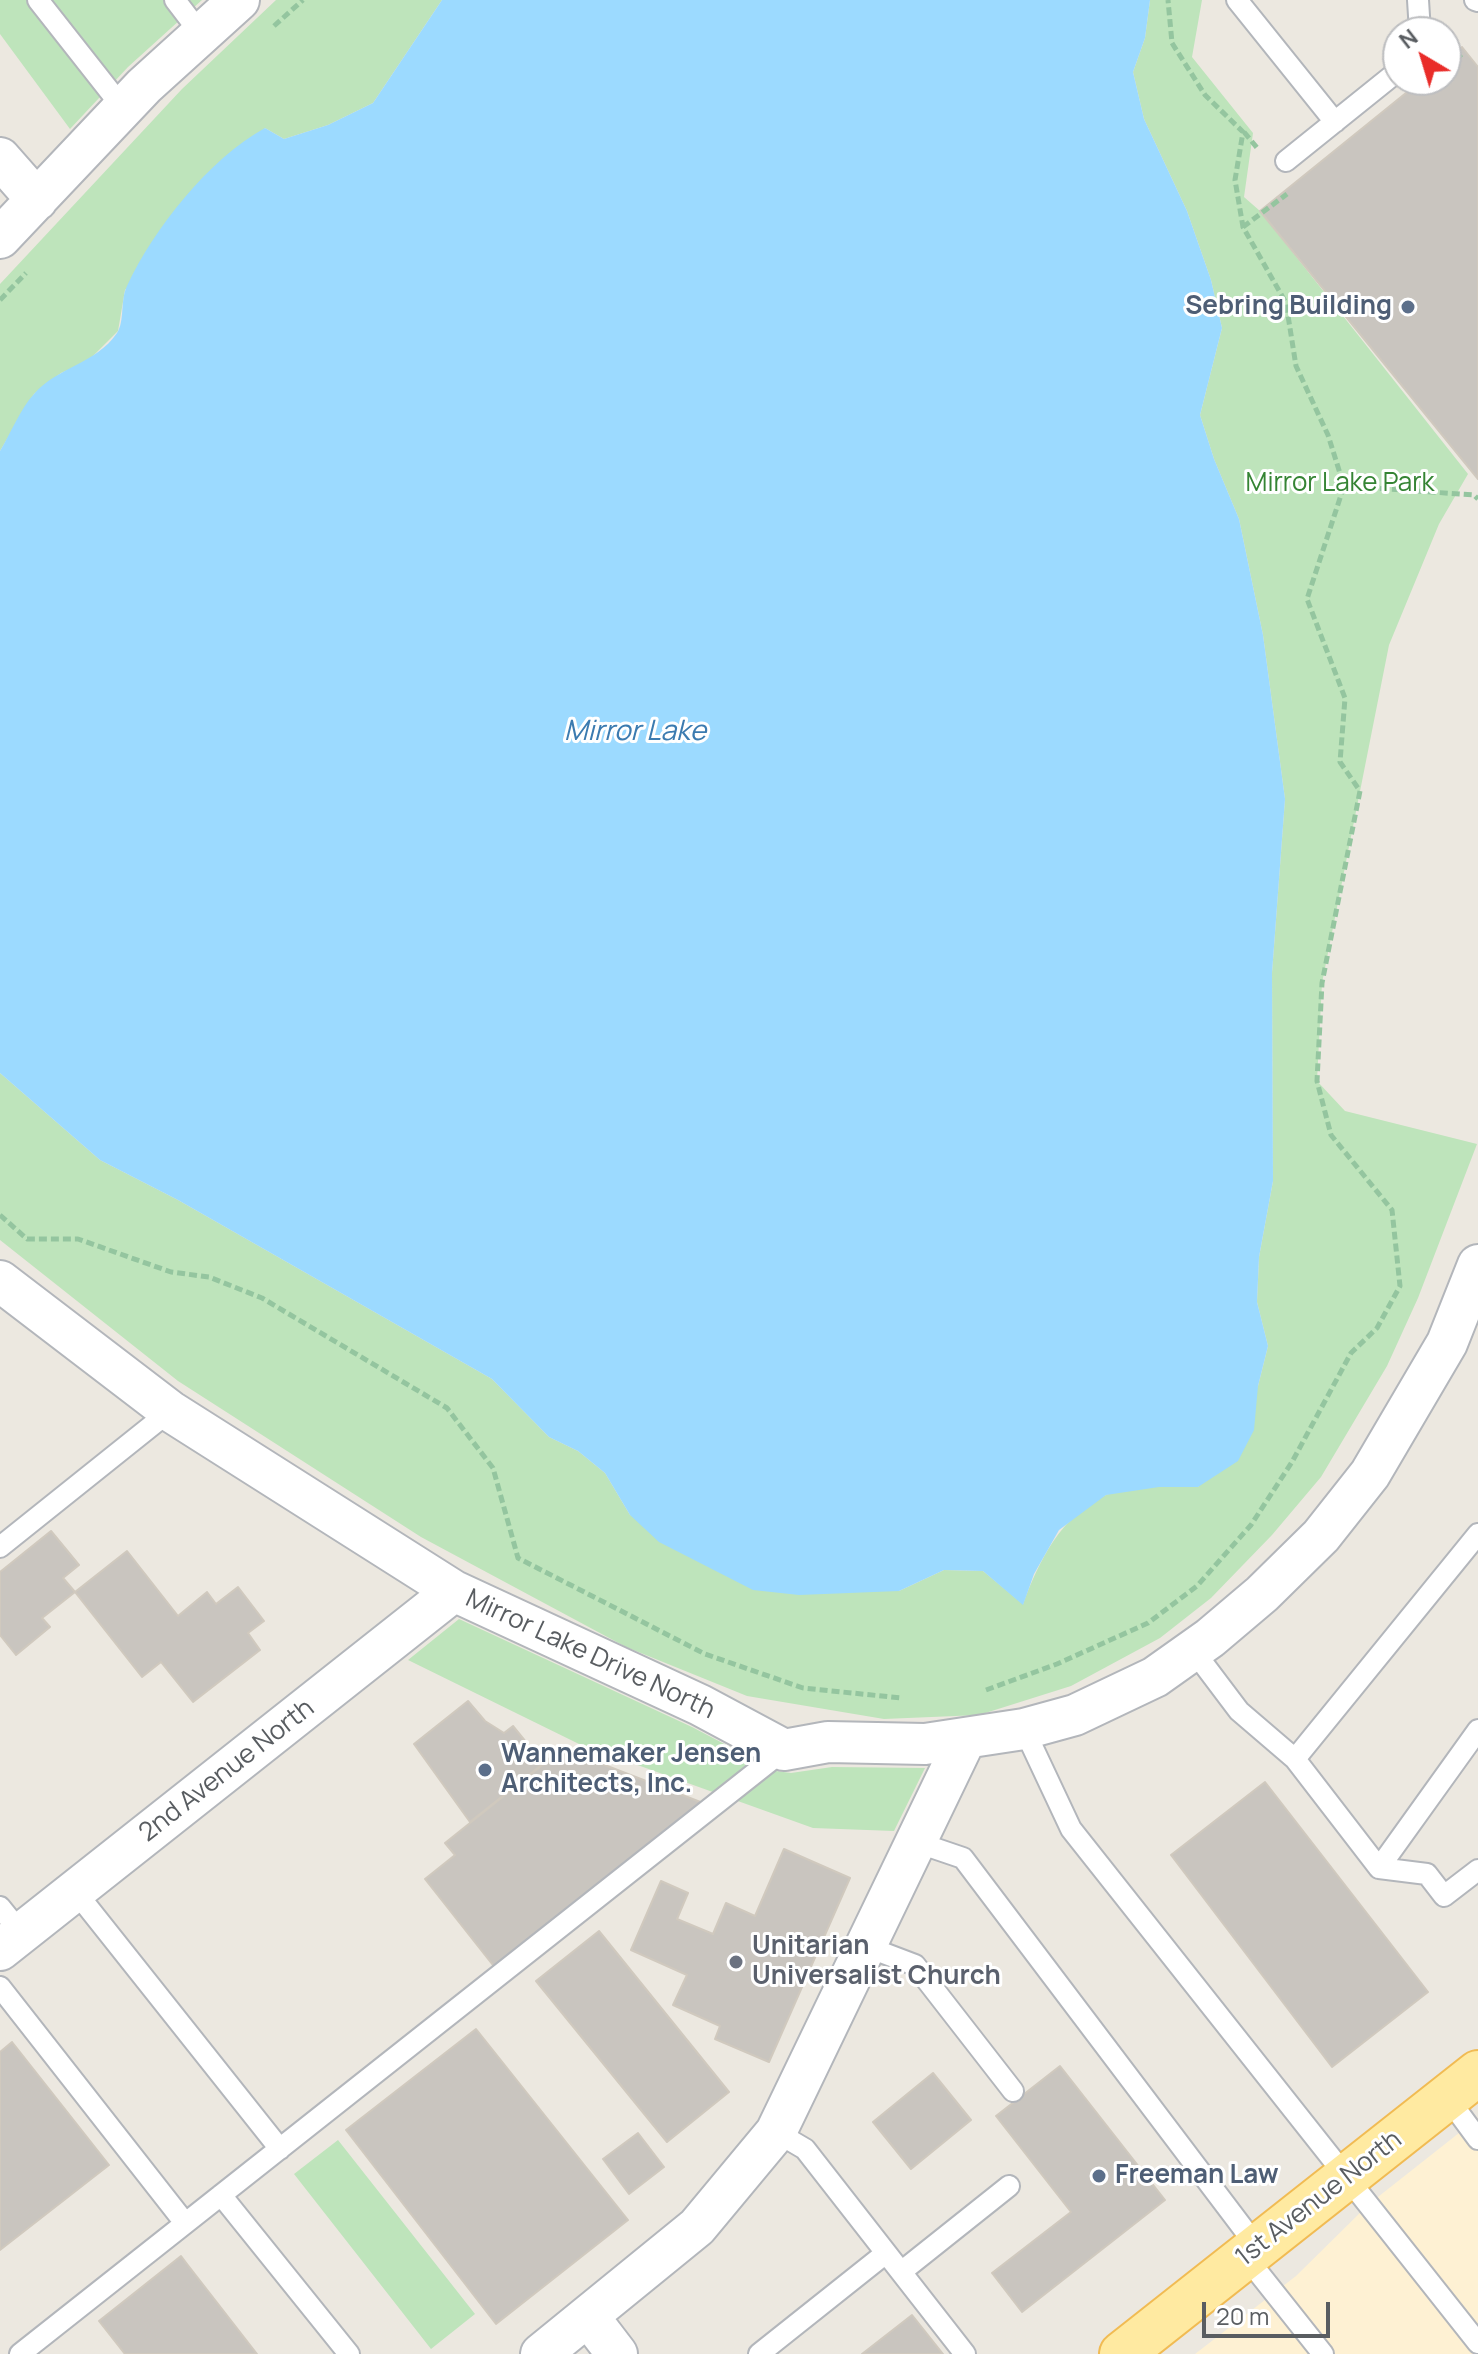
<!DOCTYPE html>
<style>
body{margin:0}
#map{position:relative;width:1478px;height:2354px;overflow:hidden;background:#ece8e0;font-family:Manrope,sans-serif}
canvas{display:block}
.north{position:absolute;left:1382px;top:16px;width:80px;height:80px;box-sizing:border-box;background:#fff;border:2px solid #bdbec0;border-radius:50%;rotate:322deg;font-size:22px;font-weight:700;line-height:32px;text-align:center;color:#595d61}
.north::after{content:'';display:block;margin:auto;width:28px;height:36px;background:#e92c29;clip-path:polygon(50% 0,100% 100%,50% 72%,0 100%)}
.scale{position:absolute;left:1202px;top:2302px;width:128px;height:36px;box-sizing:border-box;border:4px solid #595d61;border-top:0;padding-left:10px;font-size:24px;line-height:28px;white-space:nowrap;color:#595d61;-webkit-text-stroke:6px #fff;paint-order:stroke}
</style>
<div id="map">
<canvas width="1478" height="2354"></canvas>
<div class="north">N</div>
<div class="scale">20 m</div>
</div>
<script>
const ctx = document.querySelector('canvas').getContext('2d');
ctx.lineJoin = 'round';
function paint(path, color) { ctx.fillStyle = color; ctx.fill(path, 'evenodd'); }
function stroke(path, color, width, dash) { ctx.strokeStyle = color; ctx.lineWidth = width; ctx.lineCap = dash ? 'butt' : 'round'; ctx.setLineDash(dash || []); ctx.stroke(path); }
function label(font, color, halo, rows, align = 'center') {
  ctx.font = font + ' Manrope,sans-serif'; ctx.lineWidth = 6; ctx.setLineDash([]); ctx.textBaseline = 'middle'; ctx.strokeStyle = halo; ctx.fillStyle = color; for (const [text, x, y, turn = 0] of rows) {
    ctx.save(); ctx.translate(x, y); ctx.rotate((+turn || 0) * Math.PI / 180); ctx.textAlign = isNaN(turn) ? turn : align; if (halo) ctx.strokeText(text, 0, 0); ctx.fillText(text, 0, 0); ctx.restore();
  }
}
const commercial = new Path2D(`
 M1478,2118V2354H1195L1296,2276L1369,2204Z`);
const green = new Path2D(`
 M0,0H202L128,67L70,129L0,34Z
 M276,0H442L373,103L328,125L284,139L265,128L125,290L118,331L87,362L61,373L34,394L0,451V284L182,89Z
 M1150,0H1202L1192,57L1253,133L1244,197L1260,211L1468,474L1439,524L1389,645L1322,983L1317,1081L1345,1111L1477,1144L1418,1298L1387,1366L1321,1477L1272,1535L1211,1598L1160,1638L1071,1686L979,1715L884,1719L747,1696L626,1647L421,1537L178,1381L0,1240V1073L100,1160L178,1200L492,1379L549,1437L578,1451L605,1473L630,1515L899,1591L944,1570L983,1571L1023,1604C1039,1561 1061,1515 1106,1495C1129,1485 1172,1487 1198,1487L1258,1386L1268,1346L1257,1302L1259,1257L1273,1181L1272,973L1285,799L1263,635L1239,519L1214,459L1200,415L1222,328L1211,280L1187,211L1144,119L1133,72L1145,38Z
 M459,1619L692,1727L776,1771L791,1773L832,1767L925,1768L894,1831L813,1828L579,1744L408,1660Z
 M338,2140L475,2314L431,2349L294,2174Z`);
const water = new Path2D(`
 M442,0H1150L1145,38L1133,72L1144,119L1187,211L1211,280L1222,328L1200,415L1214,459L1239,519L1263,635L1285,799L1272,973L1273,1181L1259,1257L1257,1302L1268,1346L1258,1386L1254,1430L1238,1461L1198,1487H1159L1106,1495L1059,1530L1034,1574L1023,1605L983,1571L944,1570L899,1591L799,1595L753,1590L659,1542L630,1515L605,1473L578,1451L549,1437L492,1379L178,1200L100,1160L0,1073V451C11,433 20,409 34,394C57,367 96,364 117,333C125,321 120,300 127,286C154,228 209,159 265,128L284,139L328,125L373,103Z`);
const building = new Path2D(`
 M1462,47L1478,67V479L1260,211L1422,80H1446V60Z
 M51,1531L79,1565L63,1578L75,1592L42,1618L50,1627L16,1655L0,1635V1572Z
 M127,1551L178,1616L207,1592L216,1604L238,1587L264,1621L248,1633L260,1650L193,1702L161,1662L142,1677L75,1592Z
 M468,1701L485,1721L504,1733L513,1726L530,1747L549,1759L470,1822L414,1744Z
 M565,1747L577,1763L584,1757L703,1803L496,1969L425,1879L455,1855L445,1843Z
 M1265,1782L1428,1992L1332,2067L1171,1855Z
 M784,1849L850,1878L769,2062L715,2039L720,2026L673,2005L687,1975L631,1950L661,1881L688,1893L677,1919L713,1934L726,1903L755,1916Z
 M599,1931L729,2092L667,2142L536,1981Z
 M476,2029L628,2220L496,2324L346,2130Z
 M12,2042L109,2165L0,2250V2052Z
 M1060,2066L1165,2200L1022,2312L992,2273L1071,2212L996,2116Z
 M933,2073L971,2120L911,2169L873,2122Z
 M638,2133L664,2167L629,2194L603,2159Z
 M181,2256L187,2264L257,2354H125L99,2321Z
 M912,2315L943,2354H862Z`);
const path = new Path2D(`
 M274,26L303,0
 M1446,67L1462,54
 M1244,132L1258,149
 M1243,227L1287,194
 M0,300L26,273
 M1344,486L1474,495L1478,499
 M0,1215L27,1239H78L171,1272L209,1277L262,1298L447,1408L493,1468L518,1558L705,1654L803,1688L901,1698
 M986,1690L1057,1664L1148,1623L1197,1586L1251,1525L1292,1462L1351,1353L1377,1328L1400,1286L1392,1210L1331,1135L1317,1081L1322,983L1360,791L1340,762L1345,698L1307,599L1344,486L1328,435L1296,366L1286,303L1243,227L1235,180L1243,132L1205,95L1172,43L1168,0`);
const service = new Path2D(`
 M38,0L123,108
 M175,0L201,34
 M1237,0L1335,122
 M1418,0L1420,32
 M1475,0L1478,1
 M1286,161L1398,71
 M1478,1534L1295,1759L1379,1868L1427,1874L1444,1896L1478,1870
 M0,1547L170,1411
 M1193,1650L1239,1711L1295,1759
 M1024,1729L1071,1829L1478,2343
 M916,1842L963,1858L1258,2248
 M1379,1868L1478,1730
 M75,1891L280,2149
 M0,1907L21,1933
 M865,1946L915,1965L1013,2091
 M0,1987L185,2223
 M1447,2097L1478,2139
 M776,2132L805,2149L965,2354
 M221,2195L349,2354
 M1246,2257L1323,2354
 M901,2272L1009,2186
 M20,2354L784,1750
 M759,2354L886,2253`);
const minor = new Path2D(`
 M0,158L37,200
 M0,238L144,86L239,0
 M0,1281L170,1411L454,1591L700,1705L784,1750L828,1742L925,1744L1024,1729L1075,1715L1155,1677L1210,1638L1262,1594L1321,1536L1370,1474L1447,1343L1478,1265
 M0,1950L454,1591
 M588,2316L617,2354
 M541,2354L697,2227L776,2132L965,1740`);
const primary = new Path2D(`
 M1122,2354L1478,2073`);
const markers = [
 [1408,307,8,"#5c6f8a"],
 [485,1770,8,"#5c6f8a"],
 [736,1962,8,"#6b7280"],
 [1099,2176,8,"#5c6f8a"]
];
const serviceNames = [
 ["Sebring Building",1392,307,"right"],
 ["Wannemaker Jensen",501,1755],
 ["Architects, Inc.",501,1785],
 ["Freeman Law",1115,2176]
];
const parkNames = [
 ["Mirror Lake Park",1340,484]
];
const streetNames = [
 ["Mirror Lake Drive North",590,1655,25],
 ["2nd Avenue North",227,1771,-38],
 ["1st Avenue North",1319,2199,-38]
];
const worshipNames = [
 ["Unitarian",752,1947],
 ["Universalist Church",752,1977]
];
const waterNames = [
 ["Mirror Lake",635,732]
];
paint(commercial, '#fef1d3');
paint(green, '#bee4bb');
paint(water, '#9cdaff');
paint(building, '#c9c5bf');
stroke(building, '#d0c9be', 2);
stroke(service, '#b3b6bb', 24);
stroke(minor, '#b3b6bb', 44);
stroke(primary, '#f1bb53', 48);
stroke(path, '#94c59f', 5, [8, 4]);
stroke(service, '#fff', 20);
stroke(minor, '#fff', 40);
stroke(primary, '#ffeaa1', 44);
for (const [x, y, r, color] of markers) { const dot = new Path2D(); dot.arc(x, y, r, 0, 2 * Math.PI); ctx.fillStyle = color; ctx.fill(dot); stroke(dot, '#fff', 3); }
label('bold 26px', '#4e5e75', '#fff', serviceNames, 'left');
label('26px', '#358434', '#fff', parkNames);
label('26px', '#595d61', '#fff', streetNames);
label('bold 26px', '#5b616d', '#fff', worshipNames, 'left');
label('italic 28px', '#3b7bb0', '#fff', waterNames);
</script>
